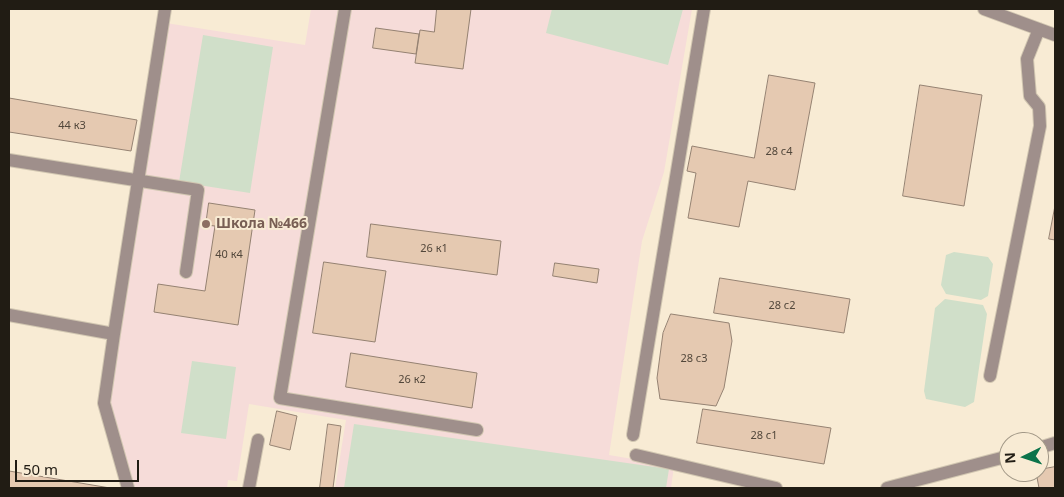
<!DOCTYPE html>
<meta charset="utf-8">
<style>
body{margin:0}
#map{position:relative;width:1064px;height:497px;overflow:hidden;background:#f8ebd4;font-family:"Noto Sans",sans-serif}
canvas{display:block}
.frame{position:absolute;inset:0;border:10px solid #211c14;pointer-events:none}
.north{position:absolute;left:999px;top:432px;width:50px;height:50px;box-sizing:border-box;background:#f8ebd4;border:1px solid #a29887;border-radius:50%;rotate:266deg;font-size:14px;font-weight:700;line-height:20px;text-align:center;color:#211c14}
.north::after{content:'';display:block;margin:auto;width:18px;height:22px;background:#0b734a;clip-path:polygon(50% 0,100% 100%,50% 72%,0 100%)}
.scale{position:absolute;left:15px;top:460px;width:124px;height:22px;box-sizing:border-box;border:2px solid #211c14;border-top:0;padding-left:6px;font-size:15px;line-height:18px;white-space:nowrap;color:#211c14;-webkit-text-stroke:4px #f8ebd4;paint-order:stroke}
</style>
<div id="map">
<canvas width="1064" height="497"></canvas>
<div class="frame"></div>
<div class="north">N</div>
<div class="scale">50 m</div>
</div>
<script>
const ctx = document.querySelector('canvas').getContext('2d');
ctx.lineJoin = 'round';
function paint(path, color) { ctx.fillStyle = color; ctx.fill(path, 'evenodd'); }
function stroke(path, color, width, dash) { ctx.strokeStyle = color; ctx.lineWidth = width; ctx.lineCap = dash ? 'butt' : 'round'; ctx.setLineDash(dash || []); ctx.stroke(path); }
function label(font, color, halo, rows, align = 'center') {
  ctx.font = font + ' "Noto Sans",sans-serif'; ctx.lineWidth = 4; ctx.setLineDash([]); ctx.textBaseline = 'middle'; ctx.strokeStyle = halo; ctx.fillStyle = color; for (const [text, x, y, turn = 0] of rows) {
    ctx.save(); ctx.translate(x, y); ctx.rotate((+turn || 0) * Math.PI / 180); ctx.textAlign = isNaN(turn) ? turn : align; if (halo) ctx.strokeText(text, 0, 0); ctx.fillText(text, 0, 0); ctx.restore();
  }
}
const education = new Path2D(`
 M311,9H692L664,172L642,241L609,455L674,466L671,488H335L346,420L249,404L237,481L228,480L227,488H131L106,403L166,23L305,45Z`);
const green = new Path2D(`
 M552,9H683L668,65L546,33Z
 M203,35L273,47L250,193L179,182Z
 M954,252L988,257L993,264L988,296L981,300L946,294L941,285L946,255Z
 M945,299L983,305L987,314L974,402L965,407L926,399L924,391L935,308Z
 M192,361L236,367L226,439L181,433Z
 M354,424L669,469L666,488H344Z`);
const building = new Path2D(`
 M437,9H471L463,69L415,63L420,30L434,32Z
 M376,28L419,34L416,54L373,48Z
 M769,75L815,83L795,190L748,181L739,227L688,218L696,173L687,171L692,146L754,158Z
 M920,85L982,95L964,206L903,196Z
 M9,98L137,120L131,151L9,132Z
 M209,203L255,210L238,325L154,312L158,284L205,291L215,226L206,225Z
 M1055,206V240L1049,239Z
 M371,224L501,241L497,275L367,257Z
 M324,262L386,271L375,342L313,333Z
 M555,263L599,269L597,283L553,276Z
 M720,278L850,299L844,333L714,313Z
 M671,314L729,323L732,341L724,388L716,406L660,399L657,378L663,333Z
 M351,353L477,373L472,408L346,387Z
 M703,409L831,428L824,464L697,443Z
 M277,411L297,416L290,450L270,445Z
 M328,424L341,426L333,488H320Z
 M1055,467V488H1039L1036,472H1039V470Z
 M9,471L110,488H9Z`);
const minor = new Path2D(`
 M345,9L280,398L477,430
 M984,9L1055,35
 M9,160L198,190L186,272
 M9,315L114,334L165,9
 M114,334L104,403L128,488
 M990,376L1040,126L1039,107L1030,96L1027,59L1039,29
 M633,435L704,9
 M1039,448L1055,443
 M636,455L776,488
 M249,488L258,440
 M887,488L1009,456`);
const markers = [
 [206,224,5,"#8d6e63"]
];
const numberNames = [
 ["44 к3",72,126],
 ["28 с4",779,152],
 ["26 к1",434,249],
 ["40 к4",229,255],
 ["28 с2",782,306],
 ["28 с3",694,359],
 ["26 к2",412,380],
 ["28 с1",764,436]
];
const educationNames = [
 ["Школа №466",216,224]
];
paint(education, '#f6dcd9');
paint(green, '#d0dfc9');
paint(building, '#e5c9b1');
stroke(building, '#958272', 1);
stroke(minor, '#d1c6b1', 14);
stroke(minor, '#9f8f8b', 12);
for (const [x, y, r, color] of markers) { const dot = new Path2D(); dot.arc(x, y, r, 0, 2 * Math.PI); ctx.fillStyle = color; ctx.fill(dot); stroke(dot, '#f8ebd4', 2); }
label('11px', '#52473b', null, numberNames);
label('bold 14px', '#785e54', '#f8ebd4', educationNames, 'left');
</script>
